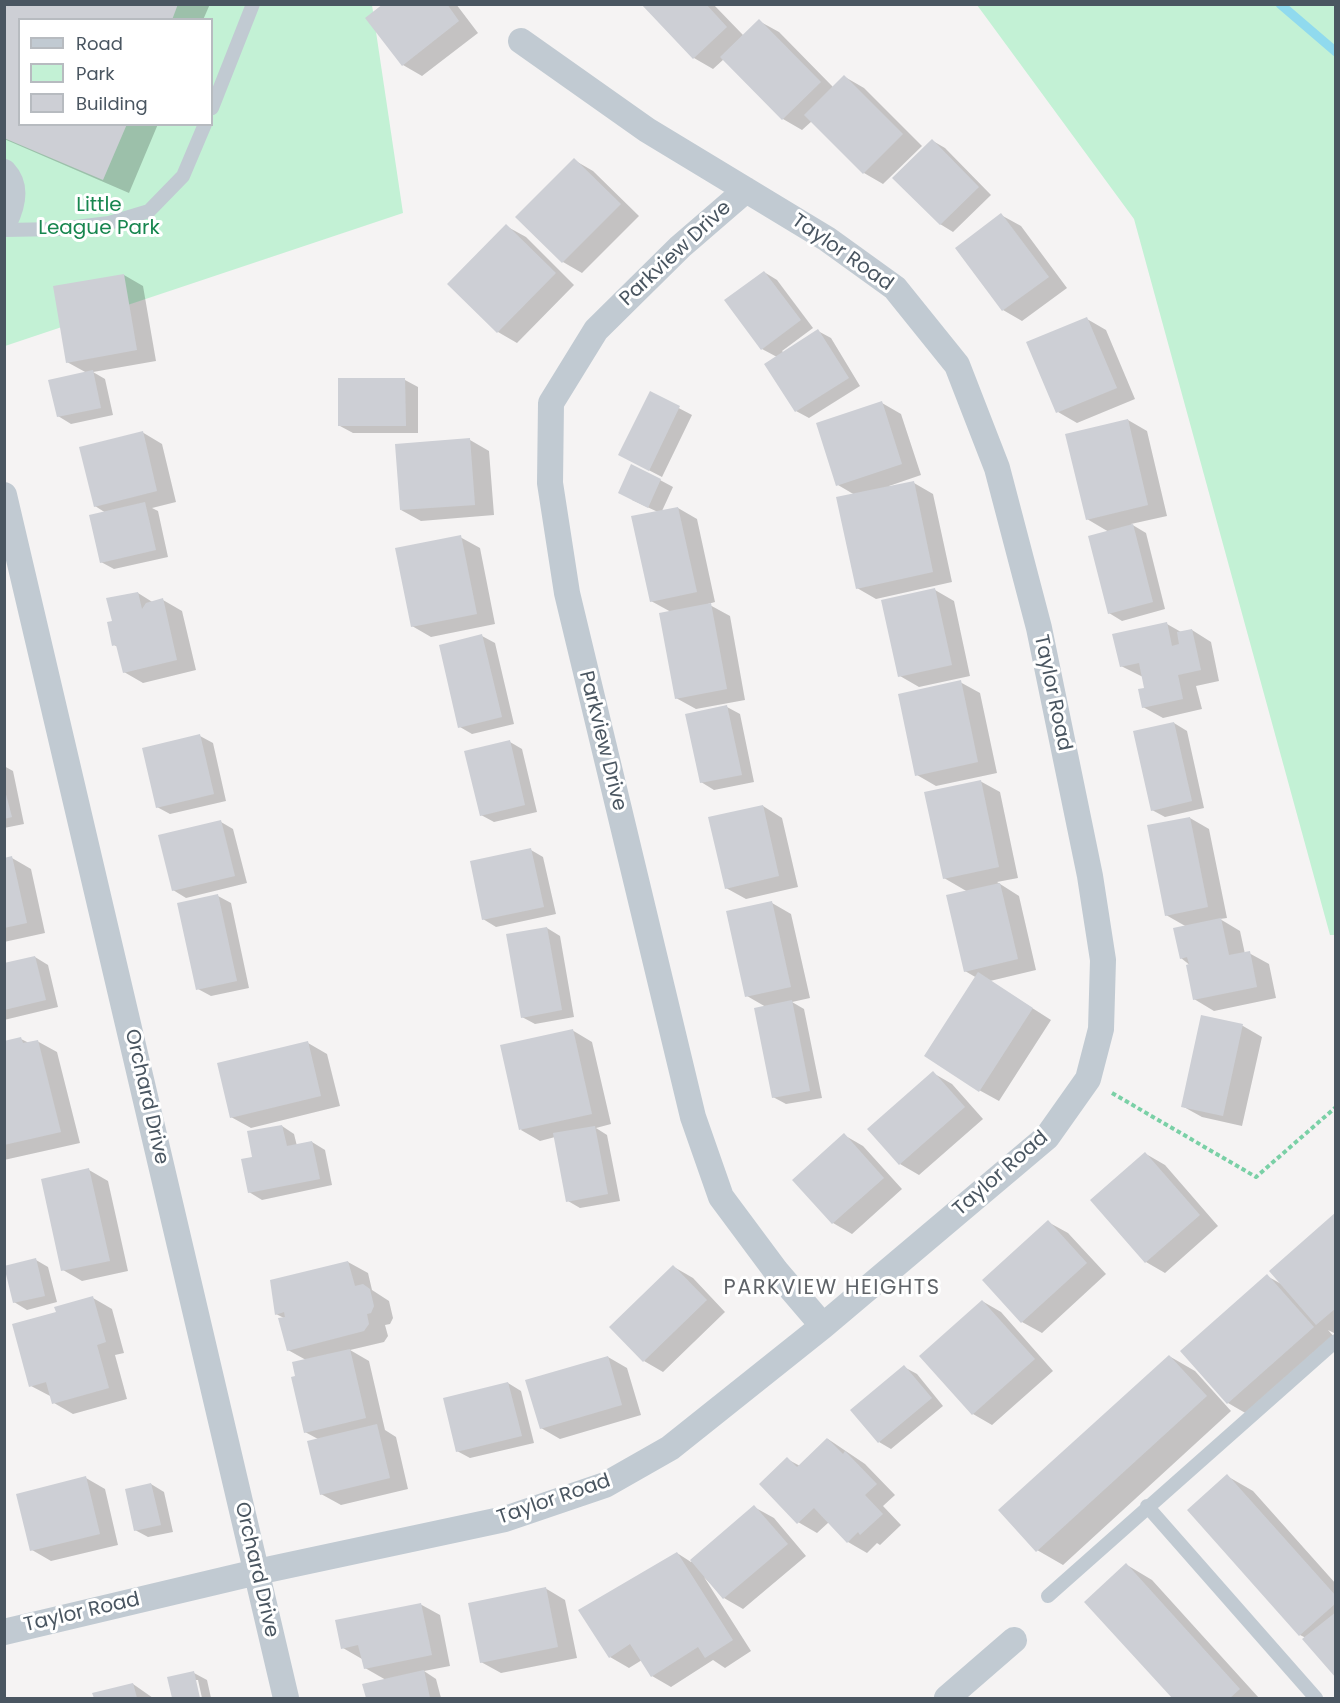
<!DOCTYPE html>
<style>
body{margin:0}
#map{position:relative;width:1340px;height:1703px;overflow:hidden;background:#f5f3f3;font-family:Poppins,sans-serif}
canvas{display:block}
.frame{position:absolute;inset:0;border:6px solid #4a5661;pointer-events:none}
.legend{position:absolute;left:18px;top:18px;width:195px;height:108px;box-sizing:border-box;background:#fff;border:2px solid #b7bbc0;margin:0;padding:8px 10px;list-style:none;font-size:18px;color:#4a5661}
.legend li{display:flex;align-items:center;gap:12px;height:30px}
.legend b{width:30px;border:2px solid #b7bbc0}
</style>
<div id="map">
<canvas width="1340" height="1703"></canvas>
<div class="frame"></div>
<ul class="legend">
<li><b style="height:8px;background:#c1cad2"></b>Road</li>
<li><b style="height:16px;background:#c3f1d5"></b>Park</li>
<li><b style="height:16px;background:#cdcfd5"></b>Building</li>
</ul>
</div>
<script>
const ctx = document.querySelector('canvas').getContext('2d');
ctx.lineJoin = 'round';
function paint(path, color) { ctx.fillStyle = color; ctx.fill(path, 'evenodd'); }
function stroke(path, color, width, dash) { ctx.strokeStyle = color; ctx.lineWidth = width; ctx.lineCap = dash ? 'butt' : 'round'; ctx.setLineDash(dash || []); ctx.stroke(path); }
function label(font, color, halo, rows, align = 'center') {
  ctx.font = font + ' Poppins,sans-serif'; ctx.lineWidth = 6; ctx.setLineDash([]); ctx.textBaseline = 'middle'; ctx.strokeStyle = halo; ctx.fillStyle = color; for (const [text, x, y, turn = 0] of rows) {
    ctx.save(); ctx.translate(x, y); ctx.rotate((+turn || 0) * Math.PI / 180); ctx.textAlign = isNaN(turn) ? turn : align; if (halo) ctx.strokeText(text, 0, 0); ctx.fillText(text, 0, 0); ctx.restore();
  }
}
const green = new Path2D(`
 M4,5H372L403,213L5,346ZM20,20H212V124H20Z
 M977,5H1335V935H1330L1134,219Z`);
const shadow = new Path2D(`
 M4,4H210L203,20H20V124H158L129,193L4,139Z
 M385,4H456L478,33L422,76L403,65Z
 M643,4H713L744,36L759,21L779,32L833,87L845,77L864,88L922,146L883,184L864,173L812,121L802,130L783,119L724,59L713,69L694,58Z
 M933,141L945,148L991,195L953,232L940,224Z
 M574,160L593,171L639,216L582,273L563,262L517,217Z
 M1001,215L1021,226L1067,288L1022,321L1003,310Z
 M506,226L526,237L574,285L517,343L498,332Z
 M764,272L777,280L813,328L782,351L784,353L818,331L831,338L860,386L809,418L796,411L777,357L762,349Z
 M124,275L143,286L156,361L93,372L105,379L113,415L71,424L58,416L87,373L67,362Z
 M1087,319L1106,330L1135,399L1077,423L1058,412Z
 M405,380L418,387V433H353L340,426Z
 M650,393L692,415L662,477L633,462Z
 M882,403L901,414L921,475L889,486L890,488L914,483L933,494L952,582L876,599L857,588L855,495L838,485Z
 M1128,420L1147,431L1167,516L1131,524L1146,533L1165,609L1122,621L1109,613V532L1087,519Z
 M142,432L162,444L176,502L152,508L158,511L168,557L114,569L101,562L106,513L95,506Z
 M470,440L489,451L494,515L421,521L401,510Z
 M660,480L673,487L662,511L678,508L697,519L715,602L708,604L730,616L745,700L696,709L676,698L671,612L651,601L658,512L632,500Z
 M460,537L480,548L495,624L431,637L412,626Z
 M935,590L954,601L970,676L919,687L900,676Z
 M138,593L154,603L163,600L182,611L196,670L143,683L124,672L118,647L114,645L113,623Z
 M1167,624L1181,632L1192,630L1211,642L1219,681L1196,686L1202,709L1163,718L1143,707L1146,689L1143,677L1121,666Z
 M482,636L495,643L514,724L472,734L460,727Z
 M960,682L980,693L997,773L936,786L917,775Z
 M727,707L740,714L754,782L714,790L701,782Z
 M1174,723L1187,731L1204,808L1165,817L1152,810Z
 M200,736L213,743L226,801L170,814L157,807Z
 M510,742L522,749L537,812L494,822L481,815Z
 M4,766L13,771L24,824L4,828Z
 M980,781L1000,792L1018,878L997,882L1019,896L1036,970L990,981L1051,1020L999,1101L979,1090L977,978L965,971L968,892L944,878Z
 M763,806L782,818L798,887L746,899L726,888Z
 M1190,818L1209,829L1227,918L1220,919L1240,931L1245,954L1249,953L1269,964L1276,998L1214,1011L1194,999L1191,966L1181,958L1187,927L1166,915Z
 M221,822L233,829L247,883L186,898L173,890Z
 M531,850L543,857L556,914L496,927L483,919Z
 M12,858L31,869L45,933L4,942V860Z
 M218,896L231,903L249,988L211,996L198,989Z
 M772,903L791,914L810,998L792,1002L804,1009L822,1098L786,1104L773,1097L766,1007L747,996Z
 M547,928L560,936L574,1017L535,1024L522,1017Z
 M35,957L48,965L58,1007L4,1020V965Z
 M1202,1017L1243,1026L1262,1037L1242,1126L1202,1117L1182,1106Z
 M572,1030L592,1042L611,1124L596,1128L607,1135L620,1201L580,1208L568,1201L555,1137L540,1141L521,1130Z
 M21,1039L29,1043L37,1041L57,1052L80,1143L4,1160V1043Z
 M308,1043L327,1054L340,1106L251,1128L231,1117Z
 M933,1073L952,1084L983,1119L919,1175L900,1164Z
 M282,1126L294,1134L297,1146L312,1142L325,1150L332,1185L262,1200L249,1192L254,1158Z
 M844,1135L863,1146L902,1189L852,1234L833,1223L794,1180Z
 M1146,1154L1165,1165L1218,1226L1165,1273L1146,1262Z
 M89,1170L108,1181L128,1271L82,1281L63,1270Z
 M1336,1214V1334L1328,1330L1336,1339L1254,1418L1228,1403L1182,1351L1267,1276L1283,1285Z
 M1048,1222L1068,1233L1106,1274L1042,1333L1022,1322L984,1280Z
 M36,1260L48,1267L57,1302L27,1310L14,1302Z
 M348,1262L368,1273L372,1290L389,1301L393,1318L390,1324L385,1325L388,1336L384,1342L350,1350L369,1361L385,1430L396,1437L408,1489L341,1505L321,1494L318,1439L305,1432L296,1377L306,1360L288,1350L284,1318L276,1314Z
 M674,1267L693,1278L725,1312L663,1372L644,1361Z
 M93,1298L112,1309L124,1353L115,1355L127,1399L73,1414L54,1403L52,1397L31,1386L57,1313Z
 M982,1301L1001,1312L1053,1371L992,1425L973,1414Z
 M1169,1356L1195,1371L1231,1411L1063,1565L1037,1550Z
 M608,1357L627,1368L641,1415L560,1439L541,1428Z
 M904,1367L917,1374L943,1406L891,1449L879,1442Z
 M508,1383L521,1391L534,1443L470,1458L457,1451Z
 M828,1439L865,1464L895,1495L883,1506L901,1525L880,1545L877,1543L867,1553L848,1542L829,1522L817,1533L798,1522L787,1459L800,1466Z
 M1227,1476L1253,1491L1336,1584V1676L1306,1638L1300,1635Z
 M86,1478L105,1489L118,1545L51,1561L32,1550Z
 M151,1484L164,1492L173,1532L148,1537L135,1530Z
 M754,1507L774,1518L806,1556L743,1609L724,1598L704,1577L751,1651L725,1668L713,1660L671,1687L652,1676L642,1660L629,1668L610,1657L677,1553L691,1562Z
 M1127,1565L1152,1580L1259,1698H1174L1086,1602Z
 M545,1588L565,1600L577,1658L501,1673L481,1662Z
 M420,1604L440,1615L450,1666L424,1671L436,1679L441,1698H367L364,1685L386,1680L365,1668L362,1659L343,1648Z
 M194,1673L207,1680L211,1698H202L198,1680H195L199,1698H173L169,1678Z
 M133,1684L153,1698H95L94,1694Z`);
const stream = new Path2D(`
 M1280,4L1336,52`);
const building = new Path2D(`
 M4,4H178L172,20H20V124H127L103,180L4,138Z
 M383,4H447L459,21L402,66L365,18Z
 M641,4H706L727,27L693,59Z
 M759,19L821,82L782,120L720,57Z
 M844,75L903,134L863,174L804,115Z
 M932,139L979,187L940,225L892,178Z
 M574,158L621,204L562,263L515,217Z
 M1001,213L1049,277L1002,311L955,248Z
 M506,224L556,273L497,333L447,284Z
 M764,271L801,320L761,350L724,300Z
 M124,274L137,350L66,363L53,286Z
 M1087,317L1117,388L1056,413L1026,342Z
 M818,329L849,378L795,412L764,364Z
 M93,370L101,408L57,417L48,380Z
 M338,378H405L406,426H338Z
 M650,391L680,406L649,471L618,455Z
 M882,401L902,464L836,486L816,423Z
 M1128,419L1148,505L1086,520L1065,434Z
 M143,431L157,491L94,507L79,447Z
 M470,438L475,505L400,510L395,444Z
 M631,464L661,479L648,508L618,493Z
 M914,481L933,572L856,589L836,497Z
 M145,502L156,550L100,563L89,515Z
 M678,507L697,592L650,602L631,516Z
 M1133,524L1153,602L1108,614L1088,536Z
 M461,535L477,614L411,627L395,548Z
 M935,588L952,665L898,677L881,600Z
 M138,592L142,609L146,603L163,598L177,660L123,673L116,645L112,646L107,622L112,621L106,598Z
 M711,603L727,689L675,699L659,613Z
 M1167,622L1172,646L1179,644L1177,632L1192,629L1201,670L1178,675L1183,699L1142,708L1138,689L1144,688L1139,663L1120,667L1112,634Z
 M482,634L502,717L458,728L439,645Z
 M961,680L978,762L915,776L898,694Z
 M727,705L742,775L700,783L685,714Z
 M1174,722L1192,801L1151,811L1133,731Z
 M200,734L214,794L156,808L142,748Z
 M510,740L525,805L480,816L464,751Z
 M981,780L999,867L943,879L924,792Z
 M4,787L12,817L4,819Z
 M763,805L779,876L725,889L708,817Z
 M1190,817L1208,907L1165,916L1147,825Z
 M221,820L235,876L172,891L158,835Z
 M531,848L544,907L482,920L470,861Z
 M12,856L27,923L4,928V858Z
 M1000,883L1018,959L964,972L946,895Z
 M218,894L237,981L196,990L177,903Z
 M772,901L791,987L745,997L726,911Z
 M1221,918L1229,955L1250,951L1257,987L1193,1000L1186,965L1189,964L1187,957L1180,959L1173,928Z
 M547,927L562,1010L521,1018L506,934Z
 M35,956L46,1000L4,1010V963Z
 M978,972L1033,1008L979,1092L924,1056Z
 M792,1000L810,1091L772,1098L754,1008Z
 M1201,1015L1243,1024L1223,1116L1181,1107Z
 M573,1029L592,1114L519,1130L500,1045Z
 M21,1037L23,1043L38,1040L61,1132L4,1145V1041Z
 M308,1041L321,1096L230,1118L217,1063Z
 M933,1071L965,1107L899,1165L867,1129Z
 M282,1125L287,1146L312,1141L320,1179L248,1193L241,1159L252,1157L247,1131Z
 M595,1126L608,1194L566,1202L553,1133Z
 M844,1133L884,1178L832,1224L792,1180Z
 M1145,1152L1200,1215L1145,1263L1090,1200Z
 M89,1168L110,1261L61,1271L41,1179Z
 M1336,1212V1308L1316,1325L1269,1271Z
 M1048,1220L1087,1263L1021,1323L982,1280Z
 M36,1258L45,1296L13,1303L4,1266Z
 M348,1261L355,1286L363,1284L370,1289L374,1306L371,1313L367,1314L369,1324L364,1331L287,1351L278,1318L285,1317L284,1312L275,1315L270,1280Z
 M673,1265L707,1300L643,1362L609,1327Z
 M1267,1274L1314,1327L1227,1404L1180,1351Z
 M93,1296L106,1342L97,1345L109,1388L52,1404L46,1382L29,1387L12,1324L56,1312L54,1307Z
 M982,1300L1035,1359L972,1415L919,1356Z
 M350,1349L366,1418L304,1433L291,1377L295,1376L292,1362Z
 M1169,1355L1207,1396L1036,1552L998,1510Z
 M608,1356L622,1405L540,1429L525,1380Z
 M904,1365L932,1398L878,1443L850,1410Z
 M508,1382L522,1436L456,1452L443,1398Z
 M377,1424L390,1478L320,1495L307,1441Z
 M827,1438L843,1454L845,1451L877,1484L865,1495L883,1514L860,1535L858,1532L847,1543L814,1508L797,1524L759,1484L787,1457L797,1467Z
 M1227,1474L1336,1596V1603L1299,1636L1187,1510Z
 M86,1476L100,1534L30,1551L16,1494Z
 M151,1483L161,1525L134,1531L125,1489Z
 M754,1505L788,1544L723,1599L690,1560Z
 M677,1552L733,1640L705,1658L698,1647L651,1677L630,1644L609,1658L578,1610Z
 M1126,1563L1240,1689L1230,1698H1172L1084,1602Z
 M546,1587L558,1647L480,1663L468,1603Z
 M421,1603L432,1655L364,1669L358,1645L341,1649L335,1620Z
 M1336,1612V1678L1302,1639Z
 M424,1670L430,1698H366L362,1684Z
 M194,1671L200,1698H172L167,1677Z
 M133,1683L137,1698H94L92,1693Z`);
const path = new Path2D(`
 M1112,1093L1256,1177L1336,1107`);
const service = new Path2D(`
 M212,108L253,4
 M4,230L59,229L109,223L149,211L183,176L205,124
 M1147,1506L1316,1698
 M1048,1596L1336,1341`);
const minor = new Path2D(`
 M4,172C18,187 12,207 4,223
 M746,190L680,247L596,330L551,403L550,483L567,593L693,1117L721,1197L776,1271L823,1326
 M4,495L286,1698
 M4,1632L257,1572L505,1519L605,1485L670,1448L823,1326L1047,1137L1088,1079L1101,1029L1103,960L1090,876L1039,628L997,468L957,365L895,288L827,239L647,130L521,41
 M947,1698L1014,1640`);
const parkNames = [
 ["Little",99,206],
 ["League Park",99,229]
];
const streetNames = [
 ["Taylor Road",842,253,35],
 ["Parkview Drive",676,254,-43],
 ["Taylor Road",1052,693,78],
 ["Parkview Drive",602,741,76],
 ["Orchard Drive",146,1097,77],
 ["Taylor Road",1001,1174,-41],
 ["Taylor Road",554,1500,-19],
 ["Orchard Drive",256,1570,77],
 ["Taylor Road",82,1613,-13]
];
const neighbourhoodNames = [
 ["PARKVIEW HEIGHTS",832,1289]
];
paint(green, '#c3f1d5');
paint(shadow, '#0003');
stroke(stream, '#90daee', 9);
paint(building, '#cdcfd5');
stroke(path, '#7ad0a6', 4, [4.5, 3]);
stroke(service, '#c1cad2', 14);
stroke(minor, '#c1cad2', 26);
label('20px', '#17864f', '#fff', parkNames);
label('20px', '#4a5661', '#fff', streetNames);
ctx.letterSpacing = '1.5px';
label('21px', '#5f6368', '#fff', neighbourhoodNames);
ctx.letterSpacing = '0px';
</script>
